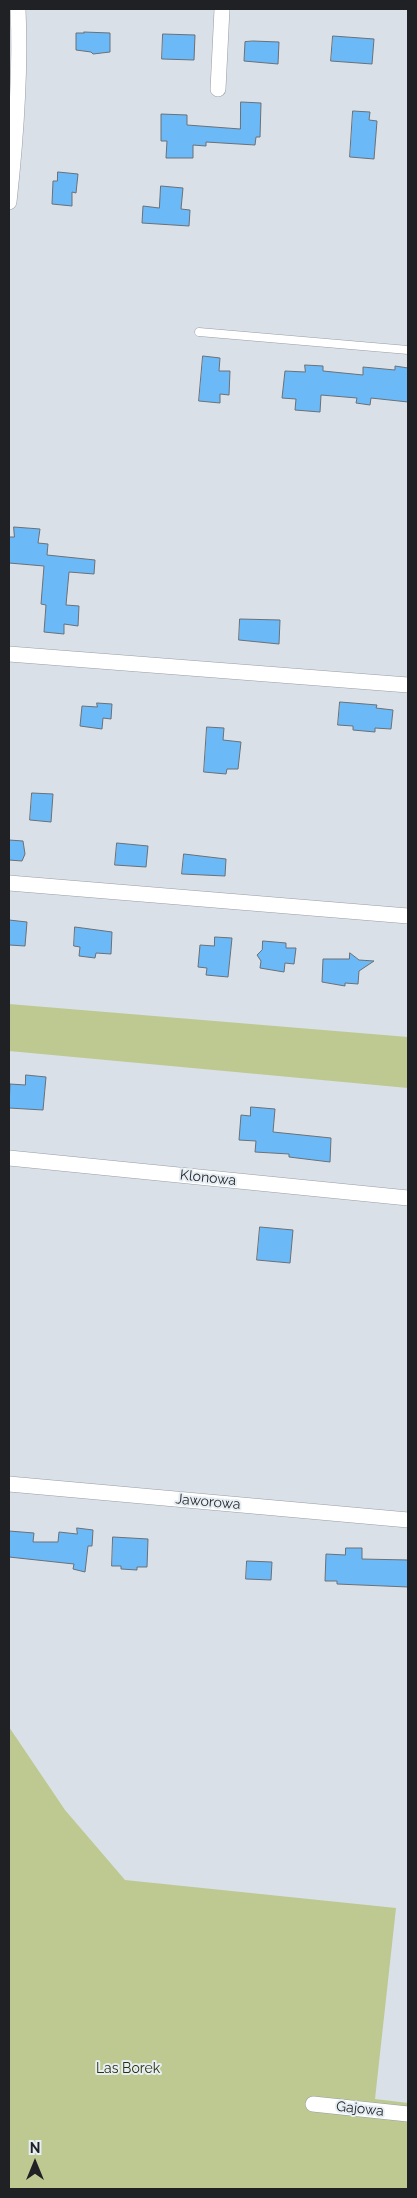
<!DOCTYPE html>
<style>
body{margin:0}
#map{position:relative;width:417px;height:2198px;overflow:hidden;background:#d9e0e7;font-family:Raleway,sans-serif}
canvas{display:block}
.frame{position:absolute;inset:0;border:10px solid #1f2124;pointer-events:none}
.north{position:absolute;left:10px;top:2138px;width:50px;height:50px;-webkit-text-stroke:4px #e6eef4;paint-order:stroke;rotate:0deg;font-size:14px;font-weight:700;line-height:20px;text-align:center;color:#1f2124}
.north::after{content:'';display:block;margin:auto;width:18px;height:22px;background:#1f2124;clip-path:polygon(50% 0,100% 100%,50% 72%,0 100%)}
</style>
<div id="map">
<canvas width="417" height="2198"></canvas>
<div class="frame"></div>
<div class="north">N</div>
</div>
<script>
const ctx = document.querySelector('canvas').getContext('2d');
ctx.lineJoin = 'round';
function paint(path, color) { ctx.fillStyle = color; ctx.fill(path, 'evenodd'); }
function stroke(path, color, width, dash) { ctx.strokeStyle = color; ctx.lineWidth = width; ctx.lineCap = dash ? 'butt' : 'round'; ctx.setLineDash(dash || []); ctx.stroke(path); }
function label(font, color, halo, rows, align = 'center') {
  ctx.font = font + ' Raleway,sans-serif'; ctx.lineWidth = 4; ctx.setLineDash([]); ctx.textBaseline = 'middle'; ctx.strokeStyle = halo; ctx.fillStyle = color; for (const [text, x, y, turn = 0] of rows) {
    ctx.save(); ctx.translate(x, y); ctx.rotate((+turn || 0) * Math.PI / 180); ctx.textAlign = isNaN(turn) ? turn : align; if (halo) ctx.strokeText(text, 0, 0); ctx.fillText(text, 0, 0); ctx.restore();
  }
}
const green = new Path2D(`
 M9,1004L408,1037V1088L9,1051Z
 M9,1727L65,1810L125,1880L396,1908L375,2099L408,2103V2189H9Z`);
const building = new Path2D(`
 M84,32L110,33V52L93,54L91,52L76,50V33H84Z
 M163,34L195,35L194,60L162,59Z
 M333,36L374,39L372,64L331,61Z
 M253,41L279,42L278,64L244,61L245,42Z
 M241,102L261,103L260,137H256L255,145L206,142V146L193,145V158H166L167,141H161V114L187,115V125L240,129Z
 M353,111L370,112L369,120L377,121L374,159L350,157Z
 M58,172L78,174L76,193L72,192V206L52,204L53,181H57Z
 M161,186L183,188L181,209L190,210L189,226L142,223L143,206L159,208Z
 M203,356L220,358L219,371H230L229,395L220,394V403L199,401Z
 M305,365L323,366V371L363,375V367L395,370V366L408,368V402L371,398L370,405L356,403L357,398L321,395L320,412L295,410L296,399L282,398L285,371L305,372Z
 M14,527L40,529L38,543L48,544L47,555L95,560L94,574L69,572L66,605L79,606L78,626L64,624V634L44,632L46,605L41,604L44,566L9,563V537H14Z
 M240,619L280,620L279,644L239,640Z
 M340,702L377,705L376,708L393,710L391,729L375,728V732L353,730V726L338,725Z
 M97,703L112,704L111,719L103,718L102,729L80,726L82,706L97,707Z
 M207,727L224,728L223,740L241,742L238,769H227L226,774L204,772Z
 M32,793L53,794L51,822L30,820Z
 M9,840L23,841L25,854L22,861L9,860Z
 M117,843L148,846L146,867L115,865Z
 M184,854L226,859L225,876L182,874Z
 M9,920L27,922L25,946L9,945Z
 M75,927L112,932L111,954L96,953L95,958L79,956L80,947L74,946Z
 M215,937L232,938L228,977L206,975L207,968L198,967L200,945L214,946Z
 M263,941L286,943V948H296L294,964L285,963L284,972L260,968L261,961L257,955L262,950Z
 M350,953L359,960L374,961L359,971L358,984L345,983V986L322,982L323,959H349Z
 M26,1075L46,1077L43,1110L9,1108L10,1084L25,1085Z
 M251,1107L275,1109L273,1132L331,1138L330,1162L289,1157V1154L255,1152L256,1141L239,1140L241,1115L250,1116Z
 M260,1227L293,1230L290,1263L257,1260Z
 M77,1528L93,1530L92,1546H88L85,1572L73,1569L74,1564L9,1557V1531L34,1533L33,1542H58L59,1532L77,1534Z
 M113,1537L148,1539L147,1567H137V1570L121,1569V1566H112Z
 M346,1548H362V1559L408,1560V1587L337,1584V1581H325L326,1554L345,1555Z
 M247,1561L272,1562L271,1580L246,1579Z`);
const service = new Path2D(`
 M199,332L408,350`);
const minor = new Path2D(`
 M218,89L222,9
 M9,202C16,138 21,73 18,9
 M9,654L408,685
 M9,883L408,916
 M9,1158L408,1198
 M9,1484L408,1520
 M313,2104L408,2114`);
const streetNames = [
 ["Klonowa",208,1178,6],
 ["Jaworowa",208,1502,5],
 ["Gajowa",360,2109,6]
];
const parkNames = [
 ["Las Borek",128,2069]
];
paint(green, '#bdc990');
paint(building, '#6cb9f8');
stroke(building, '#6a7076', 1);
stroke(service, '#979ea4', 9);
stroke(minor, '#979ea4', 16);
stroke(service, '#fff', 8);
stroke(minor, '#fff', 15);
label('14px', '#1f2124', '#e6eef4', streetNames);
label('14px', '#2a3109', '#e6eef4', parkNames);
</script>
